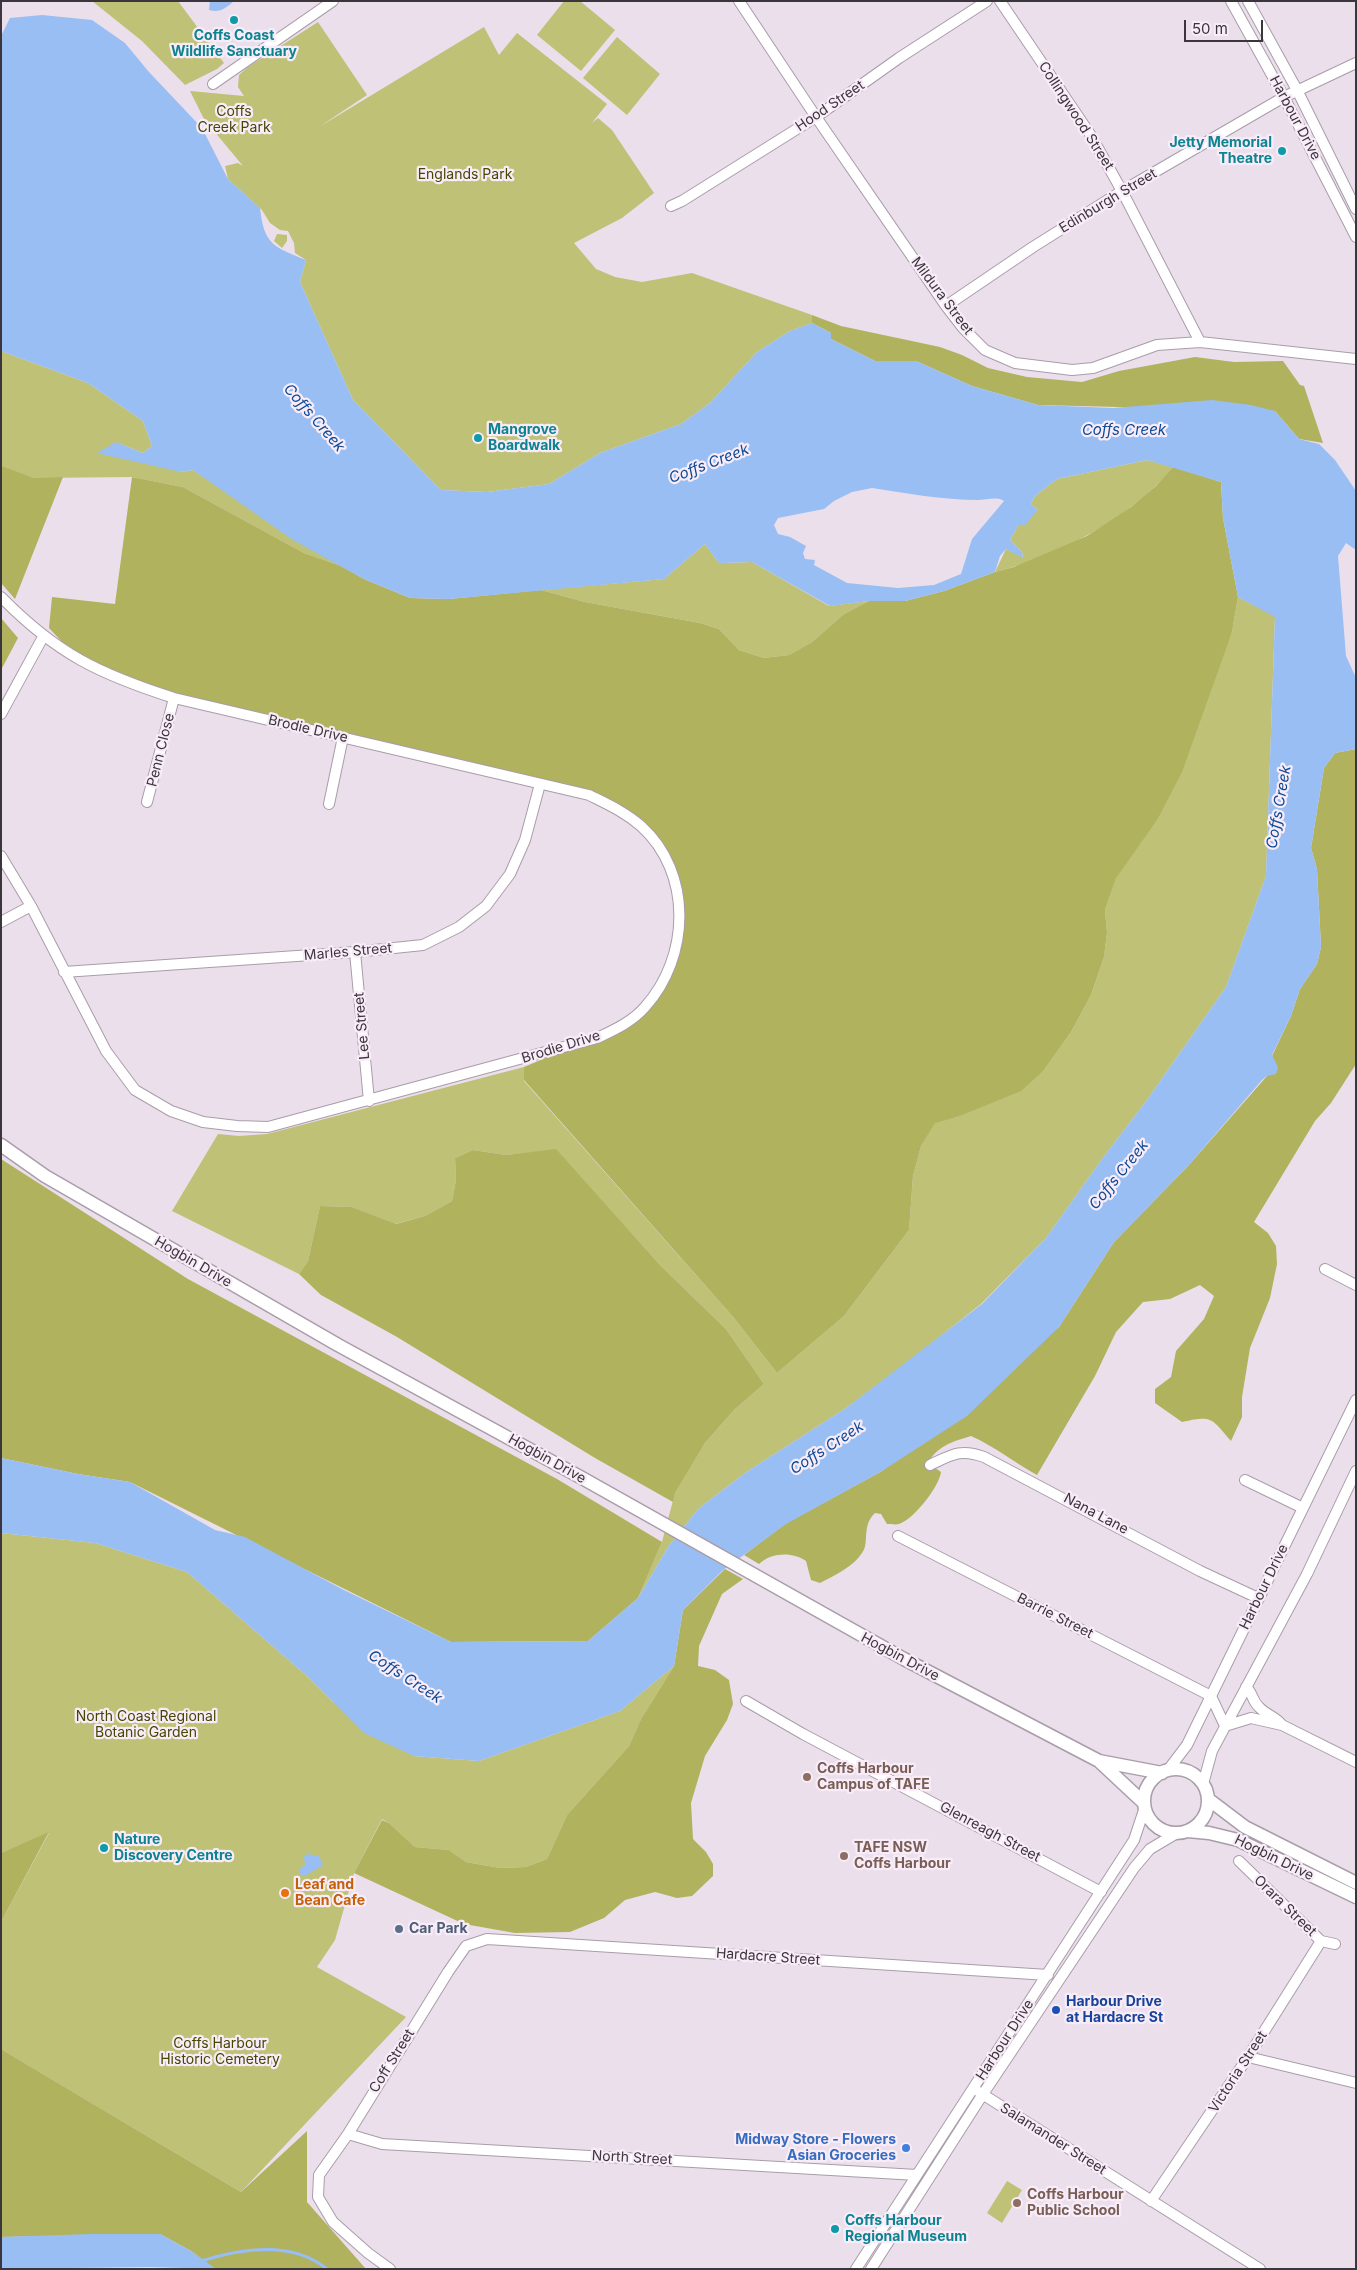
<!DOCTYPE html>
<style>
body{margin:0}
#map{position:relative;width:1357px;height:2270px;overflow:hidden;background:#ebdfec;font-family:Inter,sans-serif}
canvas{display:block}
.frame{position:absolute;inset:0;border:2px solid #3b363b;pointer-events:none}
.scale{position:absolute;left:1184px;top:20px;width:79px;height:22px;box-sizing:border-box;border:2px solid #3b363b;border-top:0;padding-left:6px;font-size:15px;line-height:18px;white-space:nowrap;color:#3b363b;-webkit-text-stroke:4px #f8ecf9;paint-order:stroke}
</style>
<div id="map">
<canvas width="1357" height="2270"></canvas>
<div class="frame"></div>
<div class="scale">50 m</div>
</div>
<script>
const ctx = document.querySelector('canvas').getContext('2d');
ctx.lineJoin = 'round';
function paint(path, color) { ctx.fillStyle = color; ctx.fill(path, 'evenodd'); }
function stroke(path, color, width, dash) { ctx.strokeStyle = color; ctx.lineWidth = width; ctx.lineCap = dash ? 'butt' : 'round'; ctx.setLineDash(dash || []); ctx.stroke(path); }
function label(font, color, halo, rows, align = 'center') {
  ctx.font = font + ' Inter,sans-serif'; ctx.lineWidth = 4.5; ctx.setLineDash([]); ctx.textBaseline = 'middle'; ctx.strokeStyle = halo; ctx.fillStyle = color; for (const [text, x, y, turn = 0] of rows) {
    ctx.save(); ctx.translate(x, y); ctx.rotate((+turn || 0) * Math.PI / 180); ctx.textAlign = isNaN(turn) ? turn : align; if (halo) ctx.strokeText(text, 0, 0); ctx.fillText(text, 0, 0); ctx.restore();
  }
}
const green = new Path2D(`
 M92,1H178L224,63L217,69L185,85L142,41Z
 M564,1H580L615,30L581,71L537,35Z
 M318,22L367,95L319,127L484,27L499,55L517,33L607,104L592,123L598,118L612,130L654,193L622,218L574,243L596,269L615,277L642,282L692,273L812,315V323L790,331L757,352L710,403L681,424L600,453L549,484L487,492L441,490L353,400L300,282L306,260L295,253L294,243L288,231L280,230L270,223L262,210L228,179L225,166L238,163L243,166L204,119L190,91L244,96L238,87L239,75L248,67Z
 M617,37L660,74L627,115L583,78Z
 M277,234L287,235V241L282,248L274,241Z
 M1,351L88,383L143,421L152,446L143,453L116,442L181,472L193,470L341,566L304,553L183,487L132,477L34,478L1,467Z
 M1147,460L1173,467C1134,516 1055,558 995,572L1006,549L1023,557L1022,552L1010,540L1019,524L1038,510L1031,504L1035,496L1057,479Z
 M705,544L719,563L752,562L829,606L869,601L844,614L812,642L789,655L764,658L739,650L719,629L700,623L585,602L541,590L664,579Z
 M1238,597L1275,616L1266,876L1226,987L1147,1100L1102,1159L1046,1238L981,1304L905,1364L846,1408L745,1473L698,1509L668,1547L638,1598L662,1542L675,1493L688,1471L705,1443L734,1410L764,1384L726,1329L660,1265L556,1150L506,1155L473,1150L455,1158L456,1180L452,1201L425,1216L395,1224L352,1207L320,1206L308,1261L299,1274L172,1211L218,1134L239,1136L267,1134L524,1067V1081L734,1318L777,1373L844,1316L909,1230L913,1176L921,1146L935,1122L957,1117L1044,1070L1071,1032L1091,995L1104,957L1107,933L1105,910L1116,877L1156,822L1232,632Z
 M1,1533L95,1543L187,1572L307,1676L333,1702L414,1756L479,1761L620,1711L674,1666L641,1719L629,1746L567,1815L547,1859L526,1867L500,1868L466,1862L449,1850L415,1847L389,1823L382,1819L354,1873L335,1940L317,1967L406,2017L241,2192L1,2049V1922L49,1833L1,1853Z
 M1007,2181L1022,2190L1002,2223L987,2213Z`);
const forest = new Path2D(`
 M812,315L841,326L940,347L962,355L988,368L1027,377L1082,382L1119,371L1195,357L1234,362L1283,361L1300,385L1304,386L1323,443L1299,439L1275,411L1038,405L972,386L916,361H875L831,339V333L812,323Z
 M1,466L34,478L63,477L15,599L1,583Z
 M1173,467L1221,482L1223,518L1238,597L1232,632L1182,772L1156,822L1116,878L1105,910L1107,933L1104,957L1091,995L1071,1032L1044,1070L1021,1091L957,1117L935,1123L921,1146L913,1176L909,1230L844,1316L777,1373L734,1318L524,1080V1067L619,1027L663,982L680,930L666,858L642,827L589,795L174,698L80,661L49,628L52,597L115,604L132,477L183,487L304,553L341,566L364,579L410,598L449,599L541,590L585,602L700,623L719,629L739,650L764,658L789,655L812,642L844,614L869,601H905L944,591L995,572L1014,567L1087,536L1131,507L1156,486Z
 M1,618L18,638L1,670Z
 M1356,749V1064L1331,1103L1315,1121L1254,1222L1268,1233L1276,1246L1277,1264L1270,1298L1250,1348L1242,1397V1417L1231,1441C1211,1418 1213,1415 1182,1422L1155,1403V1389L1171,1377L1176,1351L1204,1319L1214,1296L1200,1285L1170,1299L1143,1302L1116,1332L1095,1376L1037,1475C1015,1463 994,1446 971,1436C954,1441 937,1446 928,1463L941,1472C939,1487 914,1519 899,1524C896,1525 890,1524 887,1524L881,1514L875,1513C861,1526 870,1543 862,1553C853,1567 835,1575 820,1583L811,1580L806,1561C793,1552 772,1552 759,1564L744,1555L785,1524L882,1471L1059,1327L1114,1242L1188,1166L1267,1076L1275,1063L1272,1056L1291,1016L1300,989L1317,964L1321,947L1317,869L1311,848L1324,768L1335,753Z
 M556,1149L660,1265L726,1329L764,1384L734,1410L705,1443L675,1493L673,1502L595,1458L397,1337L321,1295L299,1274L308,1261L320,1206L352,1207L396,1224L425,1216L452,1201L456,1180L455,1158L473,1150L506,1155Z
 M1,1159L188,1279L557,1479L662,1542L638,1598L588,1641L451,1642L130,1482L78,1474L1,1458Z
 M725,1569L743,1579L722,1594L699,1646L698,1666L715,1670L729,1680L733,1704L727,1720L705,1756L691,1803L693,1839L706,1852L713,1864V1876L692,1896L677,1898L655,1892L625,1900L604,1918L570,1932L515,1933L464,1924L354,1873L382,1820L389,1823L415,1847L449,1850L466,1862L500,1868L526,1867L547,1859L567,1815L629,1746L641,1719L674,1666L683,1610Z
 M49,1832L1,1922V1853Z
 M1,2049L241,2192L307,2131V2202L366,2269H215L191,2251L160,2234L1,2237Z`);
const water = new Path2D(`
 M210,1H234C226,8 220,13 209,10Z
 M42,15L92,20L125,43L149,72L202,128L228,179L260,208C264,245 274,247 306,260L300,282L353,400L441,490L487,492L549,484L600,453L681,424L710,403L757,352L790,331L812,323L831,333V339L875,361H916L972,386L1038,405L1113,408L1212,400L1251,405L1275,411L1299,439L1319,444L1335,460L1356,491V550L1346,543L1338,556L1346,656L1356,678V749L1335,753L1324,768L1311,848L1317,869L1321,947L1317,964L1300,989L1291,1016L1272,1055L1278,1067L1276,1074L1267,1076L1262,1080L1188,1166L1114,1242L1059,1327L967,1416L882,1471L786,1524L722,1571L683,1610L674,1666L620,1711L479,1761L414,1756L364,1733L307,1676L187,1572L95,1543L1,1533V1458L78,1474L130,1482L215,1530L245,1537L342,1589L451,1642L588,1641L638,1598L668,1547L698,1509L745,1473L846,1408L982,1304L1046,1238L1102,1159L1147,1100L1226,987L1266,876L1275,617L1238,597L1223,518L1221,482L1147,460L1057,479L1035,496L1031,504L1038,510L1024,526L1019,524L1010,540L1022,552L1023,558L1006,549L1000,556L995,572L944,591L905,601H869L830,606L752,562L719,563L705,544L664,579L449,599L410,598L364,579L293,540L193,470L181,472L97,453L116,442L143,453L152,446L143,421L88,383L1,351V36L10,18ZM872,488C906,493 942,500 978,500C986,500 997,496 1004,501L972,539L961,574L934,585L898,588L847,583L814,565L815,560L805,559L803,553L806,546L790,537L778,534L774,525L778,518L824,509L834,501L852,492Z
 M308,1854L319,1856L323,1865L305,1876H301L299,1869L305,1865L304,1856Z
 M91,2234H160L191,2251L216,2269L150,2267L1,2269V2237Z`);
const stream = new Path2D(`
 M201,2261C242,2248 292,2240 327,2269`);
const minor = new Path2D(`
 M739,1L816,117L946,306L963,328L985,350L1015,363L1072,370L1093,368L1157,345L1200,342L1356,359
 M1000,1L1090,134L1122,191L1200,342
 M1231,1L1284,97L1356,237
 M1248,1L1297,90L1356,209
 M213,84L333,1
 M671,206L682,201L816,117L899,58L987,1
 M946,306L1033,247L1122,191L1284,97L1356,63
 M1,597C57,654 99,674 174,698L589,795C607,804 625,812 641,826C693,873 690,957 645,1007C632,1022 614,1030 597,1038L268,1127L237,1126L203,1122L171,1111L135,1090L106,1051L31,906L1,856
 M1,714L43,637
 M147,802L174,698
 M329,804L343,737
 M1,922L31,906
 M355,952L369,1101
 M64,972L355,952L423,945L459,927L486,906L510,874L525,840L540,784
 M1325,1269L1356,1285
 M930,1465C951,1455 960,1448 984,1457L1200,1571L1258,1598
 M1245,1480L1303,1508
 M898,1536L1211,1696L1225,1726
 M1246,1687C1253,1693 1252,1701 1259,1707C1266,1715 1275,1716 1282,1725L1356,1762
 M746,1701L803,1734L1101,1892
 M1225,1726L1251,1718L1282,1725
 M1168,1770L1187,1745L1356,1400
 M1203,1784L1212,1751L1307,1574L1356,1471
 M1239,1861L1321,1941L1335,1944
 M1248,2057L1356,2083
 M979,2092L1260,2269
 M348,2134L382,2144L917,2175
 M1151,2201L1248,2057L1321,1941
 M390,2269L368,2253L333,2222L318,2197L319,2175L348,2134L448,1972L466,1946L487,1939L1048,1975
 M856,2269L1134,1840L1145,1807
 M871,2269L983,2094L1134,1868L1150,1849L1177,1833`);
const major = new Path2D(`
 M1,1145L45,1176L338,1345L582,1478L904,1659L1099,1761L1162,1773
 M1100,1762L1144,1803
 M1144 1801a32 32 0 1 1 64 0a32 32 0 1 1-64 0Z
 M1208,1799L1245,1827L1356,1883
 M1188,1831L1209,1833L1238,1840L1356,1897`);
const markers = [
 [234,20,5,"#0f9aa8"],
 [1282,151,5,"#0f9aa8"],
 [478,438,5,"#0f9aa8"],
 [807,1777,5,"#8d6e63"],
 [104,1848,5,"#0f9aa8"],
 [844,1856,5,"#8d6e63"],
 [285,1893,5,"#e8710a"],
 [399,1929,5,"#5c6f8a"],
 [1056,2010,5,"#1a4fb4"],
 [906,2148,5,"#3f7fe0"],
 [1017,2203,5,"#8d6e63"],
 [835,2229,5,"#0f9aa8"]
];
const cultureNames = [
 ["Coffs Coast",234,36,"center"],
 ["Wildlife Sanctuary",234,52,"center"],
 ["Jetty Memorial",1272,143,"right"],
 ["Theatre",1272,159,"right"],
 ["Mangrove",488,430],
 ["Boardwalk",488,446],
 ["Nature",114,1840],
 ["Discovery Centre",114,1856],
 ["Coffs Harbour",845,2221],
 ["Regional Museum",845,2237]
];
const streetNames = [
 ["Hood Street",830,106,-34],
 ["Collingwood Street",1076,116,57],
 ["Harbour Drive",1295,118,62],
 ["Edinburgh Street",1108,201,-31],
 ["Mildura Street",942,296,53],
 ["Brodie Drive",308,729,13],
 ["Penn Close",161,750,-76],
 ["Marles Street",348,952,-5],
 ["Lee Street",362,1026,-95],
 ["Brodie Drive",561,1047,-17],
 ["Hogbin Drive",193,1262,30],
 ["Hogbin Drive",547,1459,29],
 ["Nana Lane",1096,1514,28],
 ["Harbour Drive",1264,1587,-64],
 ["Barrie Street",1055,1616,27],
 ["Hogbin Drive",900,1657,28],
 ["Glenreagh Street",990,1832,28],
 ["Hogbin Drive",1274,1858,26],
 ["Orara Street",1285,1906,44],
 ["Hardacre Street",768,1957,4],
 ["Harbour Drive",1005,2040,-57],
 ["Coff Street",392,2061,-58],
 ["Victoria Street",1238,2072,-57],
 ["Salamander Street",1053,2139,32],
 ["North Street",632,2158,3]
];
const parkNames = [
 ["Coffs",234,112],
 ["Creek Park",234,128],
 ["Englands Park",465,175],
 ["North Coast Regional",146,1717],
 ["Botanic Garden",146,1733],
 ["Coffs Harbour",220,2044],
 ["Historic Cemetery",220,2060]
];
const educationNames = [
 ["Coffs Harbour",817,1769],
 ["Campus of TAFE",817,1785],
 ["TAFE NSW",854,1848],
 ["Coffs Harbour",854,1864],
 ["Coffs Harbour",1027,2195],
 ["Public School",1027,2211]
];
const foodNames = [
 ["Leaf and",295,1885],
 ["Bean Cafe",295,1901]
];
const serviceNames = [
 ["Car Park",409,1929]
];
const transitNames = [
 ["Harbour Drive",1066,2002],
 ["at Hardacre St",1066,2018]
];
const shopNames = [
 ["Midway Store - Flowers",896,2140],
 ["Asian Groceries",896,2156]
];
const waterNames = [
 ["Coffs Creek",314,418,49],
 ["Coffs Creek",1124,430],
 ["Coffs Creek",709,464,-21],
 ["Coffs Creek",1279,807,-80],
 ["Coffs Creek",1119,1175,-51],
 ["Coffs Creek",827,1448,-33],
 ["Coffs Creek",405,1677,33]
];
paint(green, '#bec176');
paint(forest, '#b0b25e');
paint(water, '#99bef3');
stroke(stream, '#99bef3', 3);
stroke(minor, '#a89da9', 12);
stroke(major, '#a89da9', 15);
stroke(minor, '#fff', 10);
stroke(major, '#fff', 12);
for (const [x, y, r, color] of markers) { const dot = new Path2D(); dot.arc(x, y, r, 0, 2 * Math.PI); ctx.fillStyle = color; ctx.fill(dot); stroke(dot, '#f8ecf9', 2); }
label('bold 14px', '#0d838f', '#f8ecf9', cultureNames, 'left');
label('14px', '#3b363b', '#f8ecf9', streetNames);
label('14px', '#464602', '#f8ecf9', parkNames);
label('bold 14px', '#785e54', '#f8ecf9', educationNames, 'left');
label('bold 14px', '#c56008', '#f8ecf9', foodNames, 'left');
label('bold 14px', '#4e5e75', '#f8ecf9', serviceNames, 'left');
label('bold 14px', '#164399', '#f8ecf9', transitNames, 'left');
label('bold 14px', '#366cbe', '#f8ecf9', shopNames, 'right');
label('italic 15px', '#0d4994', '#f8ecf9', waterNames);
</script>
